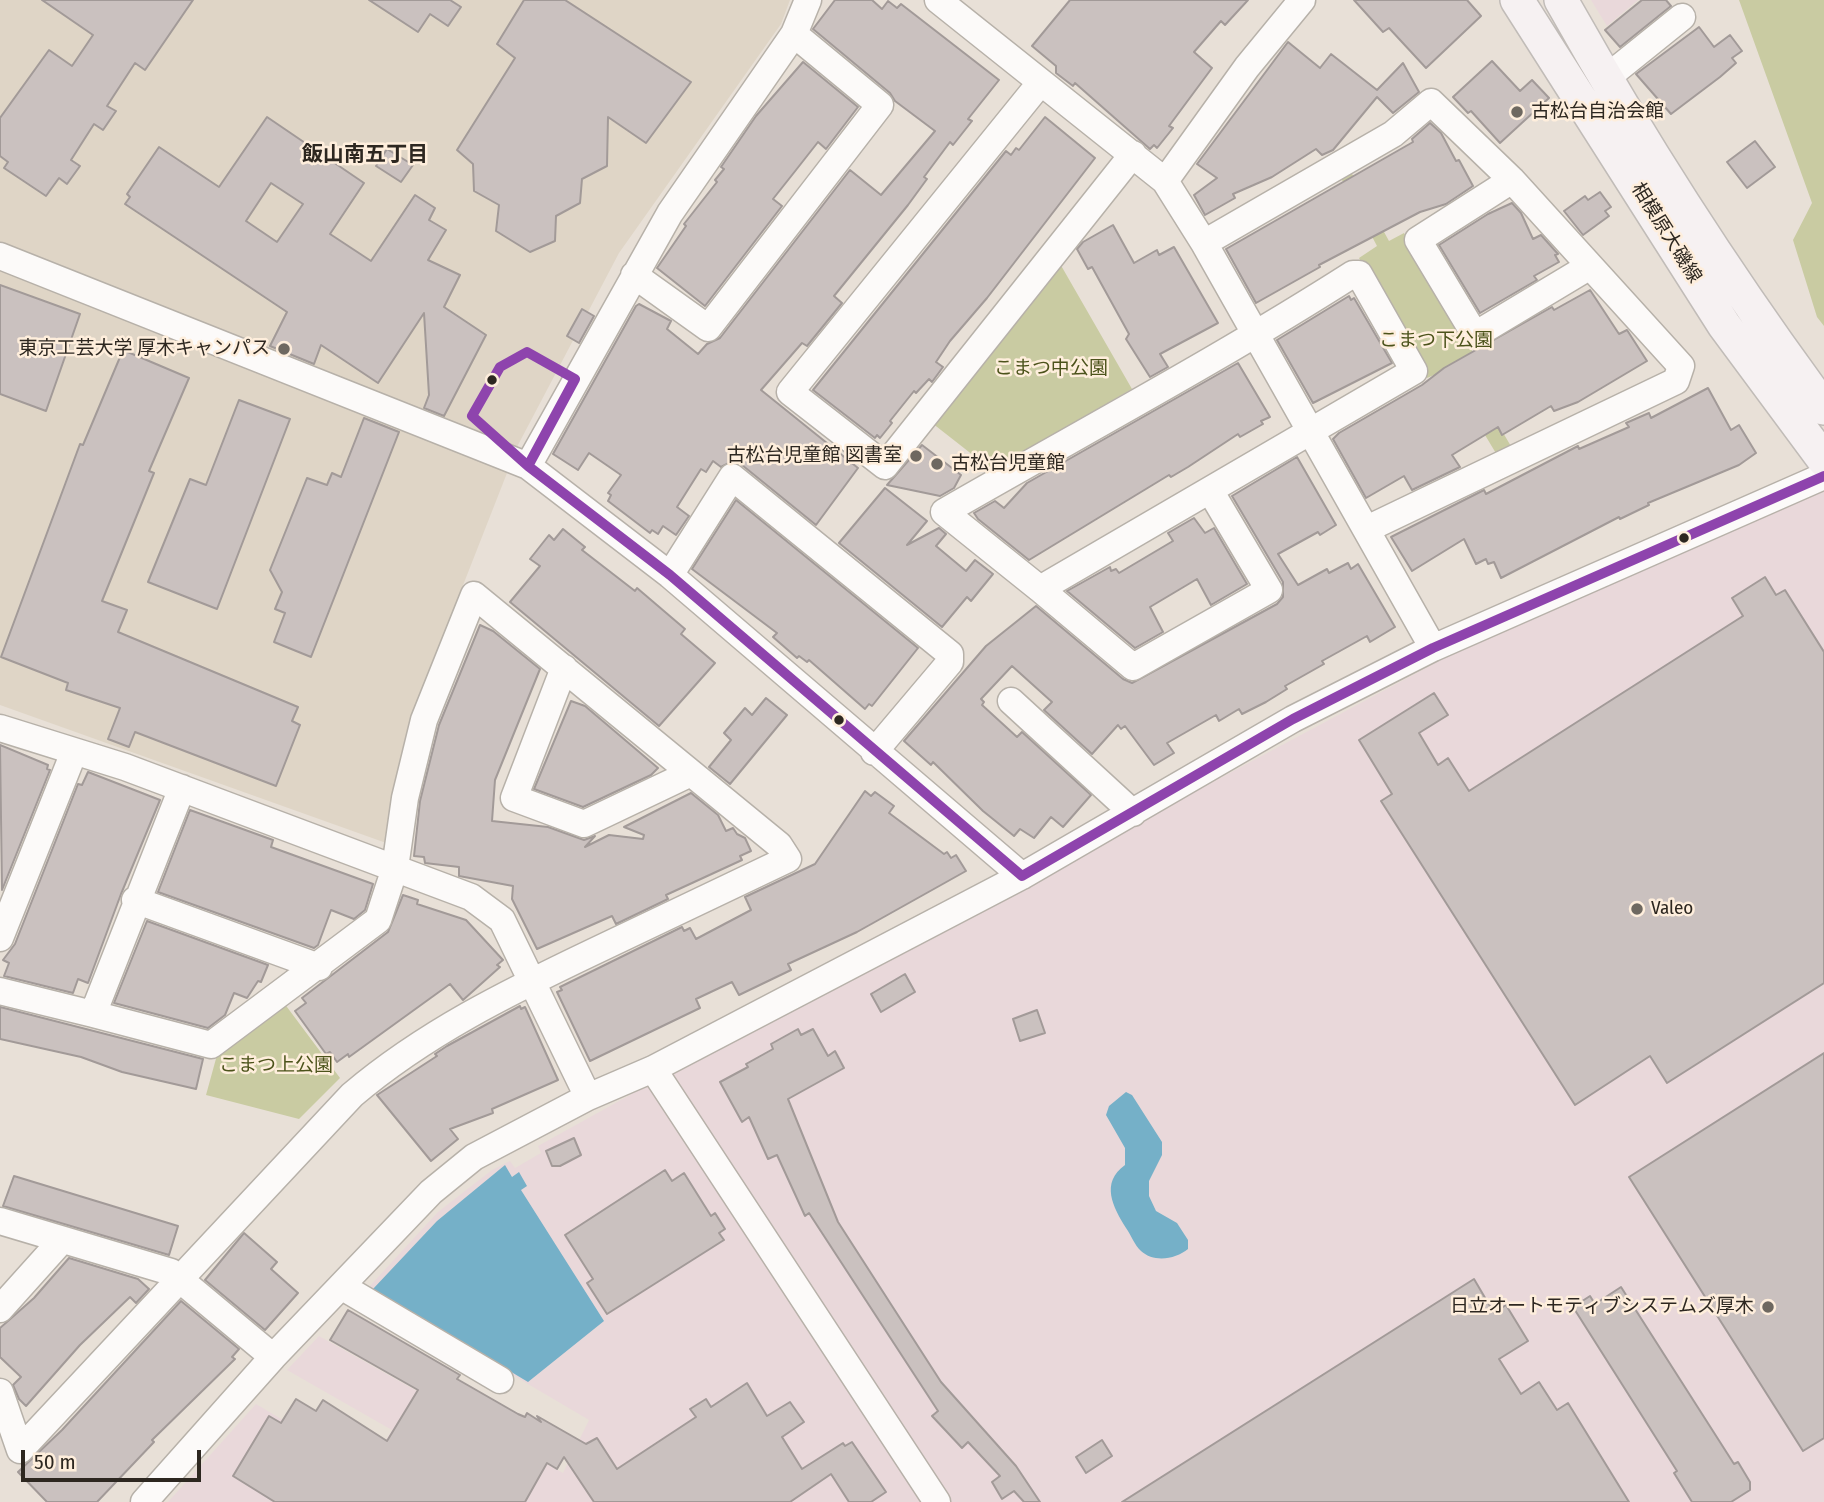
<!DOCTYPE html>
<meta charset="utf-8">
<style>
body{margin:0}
#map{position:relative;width:1824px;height:1502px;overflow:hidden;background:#e8e0d7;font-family:"Fira Sans Condensed",sans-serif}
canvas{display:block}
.scale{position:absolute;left:21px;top:1450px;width:180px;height:32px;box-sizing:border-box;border:4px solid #2d2720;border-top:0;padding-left:9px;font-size:21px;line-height:24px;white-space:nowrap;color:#2d2720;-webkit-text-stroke:5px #feeedc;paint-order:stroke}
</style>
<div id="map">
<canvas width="1824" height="1502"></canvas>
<div class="scale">50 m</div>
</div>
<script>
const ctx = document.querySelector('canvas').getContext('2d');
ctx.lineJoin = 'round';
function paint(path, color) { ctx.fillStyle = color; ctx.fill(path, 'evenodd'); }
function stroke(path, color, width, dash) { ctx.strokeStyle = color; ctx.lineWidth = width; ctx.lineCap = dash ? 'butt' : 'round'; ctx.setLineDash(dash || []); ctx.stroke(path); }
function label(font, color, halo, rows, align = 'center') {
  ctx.font = font + ' "Fira Sans Condensed","Noto Sans JP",sans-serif'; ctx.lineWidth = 5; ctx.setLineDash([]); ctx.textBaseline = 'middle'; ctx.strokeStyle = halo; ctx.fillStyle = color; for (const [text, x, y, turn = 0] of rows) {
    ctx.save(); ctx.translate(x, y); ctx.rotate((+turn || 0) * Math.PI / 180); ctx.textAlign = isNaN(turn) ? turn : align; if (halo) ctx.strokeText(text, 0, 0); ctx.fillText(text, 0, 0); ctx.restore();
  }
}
const industrial = new Path2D(`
 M1591,0H1638L1607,26Z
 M1824,490V1502H168L256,1404L367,1470L392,1430L287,1370L319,1336L563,1473L589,1420L367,1289L438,1212L492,1170L510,1161L515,1168L541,1153L538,1146L693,1060L1443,659Z`);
const education = new Path2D(`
 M0,0H790L781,24L619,253L518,445L409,723L389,844L0,705Z`);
const green = new Path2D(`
 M1739,0H1824V326L1817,317L1793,240L1812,203Z
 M1351,172L1389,241L1404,233L1474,354L1461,361L1512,448L1497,455L1446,370L1427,378L1359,258L1377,246L1341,178Z
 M1059,262L1132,389L992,470L932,423Z
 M284,1003L340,1078L299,1119L206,1095L217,1055Z`);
const water = new Path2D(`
 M1126,1092L1132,1095L1162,1142V1155L1149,1181V1196L1156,1211L1177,1223L1188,1240V1249C1176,1259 1154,1263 1141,1251C1135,1246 1131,1235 1126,1228C1113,1207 1100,1183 1125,1165V1148L1106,1115L1109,1106Z
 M505,1165L512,1177L519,1172L527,1186L521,1190L604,1321L528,1382L373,1289L437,1221Z`);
const building = new Path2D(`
 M42,0H193L145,70L135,63L107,106L116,111L103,130L94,124L71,160L80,166L67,184L59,178L46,196L4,168L8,162L0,156V118L49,50L72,66L93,35Z
 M369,0H450L461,7L448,26L430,14L418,32Z
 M524,0H565L691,82L646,143L608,117L607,166L582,179L580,203L556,216L555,241L530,252L496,231L499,205L474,191L473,164L457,150L515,58L497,44Z
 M835,0H872L882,9L888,1L897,8L901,4L999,80L968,119L972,121L953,145L950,142L924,177L927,179L908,205L834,296L842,303L807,346L802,343L761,390L858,468L816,525L742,465L733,461L721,467L713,461L706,472L701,469L677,507L689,516L676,535L663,526L658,534L652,530L650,533L608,501L611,495L608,493L621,475L589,453L578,470L553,454L636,306L639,304L671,321L667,329L698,354L707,344L720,338L850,170L881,195L935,131L895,101L890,93L813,29Z
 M1070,0H1248L1225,25L1221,21L1194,52L1212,68L1169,126L1173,128L1157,148L1154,145L1150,149L1075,83L1073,86L1056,73V66L1032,46Z
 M1354,0H1467L1481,16L1426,68L1389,28L1383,32Z
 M1642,0H1666L1671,6L1620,47L1605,30Z
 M1699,27L1714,47L1730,35L1742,51L1732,58L1736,63L1720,77L1671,114L1636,74Z
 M1288,42L1320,68L1331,54L1377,90L1403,63L1419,92L1393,113L1377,97L1333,150L1322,155L1316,149L1272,177L1233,194L1235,198L1205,215L1194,195L1217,178L1197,164Z
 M1492,61L1520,91L1532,80L1549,98L1500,143L1471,111L1468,113L1453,97Z
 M803,62L858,107L826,149L818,142L796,170L773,199L782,206L705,306L657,268L686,226L684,224L717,182L715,180L724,169L721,167L756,116Z
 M267,117L364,183L330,234L371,261L415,195L435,208L429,220L446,230L428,260L460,275L444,307L486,335L444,416L424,408L429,395L424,313L378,383L321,345L314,364L270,346L287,312L125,204L130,197L127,194L159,147L219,187ZM271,183L303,204L277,242L246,221Z
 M1045,117L1095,158L987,298L950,341L936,362L943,367L932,382L929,379L916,393L914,391L890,421L892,423L880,438L877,435L875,438L813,390L1006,151L1011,155L1016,148L1019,150Z
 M1430,123L1441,133L1456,161L1459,160L1473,186L1446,204L1420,212L1319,265L1320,267L1256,303L1226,249L1413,142L1412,139Z
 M1755,141L1775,167L1747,188L1727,162Z
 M387,149L413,165L401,182L376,166Z
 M1600,192L1611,207L1605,211L1609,216L1583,235L1564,211L1585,196L1588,200Z
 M1512,203L1521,213L1533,239L1541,235L1558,254L1555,255L1559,262L1534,276L1537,280L1480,313L1439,245L1488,214Z
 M1113,225L1134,263L1157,250L1159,255L1174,247L1218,323L1160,354L1168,367L1150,377L1126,339L1129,334L1092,267L1088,269L1077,249L1083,242Z
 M0,285L80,314L46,411L0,394Z
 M1590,290L1619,334L1627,330L1647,361L1578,402L1554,411L1551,406L1502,435L1498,427L1452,455L1460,467L1412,490L1404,476L1366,498L1333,439L1339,433L1422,385L1444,368L1552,307L1554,310Z
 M1349,296L1351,300L1354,298L1392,363L1313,403L1277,340Z
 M582,309L594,316L579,343L567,336Z
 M123,350L189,378L149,471L154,473L102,601L127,610L118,632L298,707L292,721L300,725L276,786L135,732L129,747L108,739L120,708L66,690L68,683L1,657L80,444L83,445Z
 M1238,363L1270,417L1261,421L1263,424L1240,437L1238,434L1188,467L1171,477L1169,475L1029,560L978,519L974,513L995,501L1004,508L1027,483Z
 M1708,388L1731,430L1739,425L1756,453L1739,465L1648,503L1649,505L1620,519L1619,517L1501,578L1494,562L1488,564L1486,559L1476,564L1464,539L1412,571L1391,537L1484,490L1486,494L1578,446L1579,449L1629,427L1626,423L1649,413L1651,418Z
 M239,400L290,419L217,609L148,582L190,479L206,485Z
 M364,418L399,432L311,657L274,642L285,613L275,609L282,592L270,570L307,478L327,485L332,473L341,477Z
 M922,445L961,475L954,488L940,496L887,485Z
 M1297,457L1336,525L1320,535L1318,532L1278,554L1298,585L1327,569L1329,573L1348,563L1351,569L1358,564L1395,627L1370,642L1367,636L1322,661L1324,664L1285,686L1287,689L1266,702L1242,714L1239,709L1219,721L1216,715L1167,743L1174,753L1154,765L1125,726L1121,729L1118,725L1092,754L1044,710L1052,702L1012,666L981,699L984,702L982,705L1017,737L1022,732L1091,795L1063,827L1051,817L1034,838L1020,829L1014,836L983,811L933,762L931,765L904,741L986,646L1036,606L1123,679L1132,683L1277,604L1283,597V582L1232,496Z
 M885,488L927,521L907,545L939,528L946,534L936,546L966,571L975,560L993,574L971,601L967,597L942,627L839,543Z
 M736,500L918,648L872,706L869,704L865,709L809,660L807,662L799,656L797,658L773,637L777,633L692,569Z
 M1194,518L1205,533L1214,528L1247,584L1211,605L1197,579L1150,607L1163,632L1135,648L1067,591L1110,567L1111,571L1116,569L1119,573L1173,541L1168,533Z
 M563,529L585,547L582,550L635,591L637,588L685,629L681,634L715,663L659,726L510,602L540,566L530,559L549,535L554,540Z
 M1765,577L1776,595L1785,590L1824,652V983L1667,1083L1650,1056L1575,1105L1381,801L1392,794L1359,740L1434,693L1448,715L1419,733L1438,765L1448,758L1469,791L1743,616L1732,598Z
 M480,625L493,631L540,669L495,780L492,821L548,827L584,840L595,836L585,847L609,835L643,839L644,835L624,827L691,793L718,815L726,831L733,828L737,834L745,838L751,851L740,856L742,860L666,895L668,899L616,924L612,916L537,949L512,899L513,886L459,876V867L425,863L424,857L414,856L420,801L439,725Z
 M766,698L787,715L730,784L709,767L731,740L724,733L745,708L752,715Z
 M571,701L585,706L658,768L651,775L583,807L534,789Z
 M0,745L48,765L47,769L50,770L2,890Z
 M88,772L160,800L121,894L88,983L78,979L73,993L4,976L9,963L3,960L15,944L78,784L82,785Z
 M865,791L871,796L875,792L894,806L889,813L944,854L947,852L951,858L956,855L966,871L857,932L788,964L791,970L739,995L732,982L696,999L700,1008L590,1061L557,992L562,990L560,987L682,927L684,931L690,928L696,939L751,910L745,897L815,864Z
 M190,810L273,840L271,847L373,884L365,910L354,919L331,910L318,945L314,948L158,892Z
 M403,895L418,900L417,904L466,920L503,960L497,965L500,967L463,1000L450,984L349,1057L348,1054L337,1062L330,1052L326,1054L295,1011L306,1003L302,998L388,932Z
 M147,921L268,965L261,982L258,981L247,998L234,993L225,1015L208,1028L114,1003Z
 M905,974L915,992L881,1012L871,994Z
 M520,1006L521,1009L525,1007L558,1080L492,1109L493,1113L450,1129L458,1139L431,1161L377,1095L437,1056L435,1054L447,1046Z
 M0,1007L203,1059L196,1089L122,1072L81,1057L0,1039Z
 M1037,1010L1045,1033L1020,1041L1013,1019Z
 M798,1029L801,1035L813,1029L828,1056L835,1051L844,1068L788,1099L838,1222L941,1382L1016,1466L1040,1502H1024L1014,1491L1002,1499L992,1482L1000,1476L968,1442L962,1448L932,1416L938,1411L809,1213L805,1216L777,1155L768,1159L749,1117L742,1122L720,1082L748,1067L746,1064L773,1049L771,1044Z
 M1824,1053V1438L1803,1451L1629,1177Z
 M574,1138L581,1155L560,1166H552L546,1151Z
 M665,1170L672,1181L684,1173L711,1216L715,1213L725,1229L719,1233L724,1240L607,1314L587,1283L593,1279L565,1235Z
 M14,1176L178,1226L169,1255L3,1206Z
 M244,1233L277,1262L271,1269L298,1293L265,1330L205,1280Z
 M69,1258L138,1279L149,1289L136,1303L130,1297L80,1345L26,1406L19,1399L13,1385L21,1377L0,1357V1328L34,1298Z
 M1474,1279L1494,1313L1506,1305L1528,1341L1499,1359L1521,1394L1539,1382L1557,1410L1568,1403L1629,1502H1122Z
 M1621,1287L1734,1464L1738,1462L1750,1482V1490L1731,1502H1692L1674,1473L1677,1471L1573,1307L1590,1296L1595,1304Z
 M181,1301L239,1349L232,1357L235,1359L152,1440L154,1442L97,1502H47L18,1472L62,1430Z
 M348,1310L460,1375L457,1379L518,1414L525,1417L527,1413L541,1422L537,1416L586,1444L597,1438L617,1469L696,1417L690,1409L706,1399L711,1407L747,1383L767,1416L790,1402L804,1422L782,1437L802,1469L843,1443L845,1446L852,1442L886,1492L871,1502H849L831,1474L790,1502H594L564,1457L557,1469L547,1463L525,1502H275L233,1476L269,1416L281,1423L296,1399L316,1411L323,1400L387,1441L418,1390L330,1340Z
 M1102,1440L1112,1456L1086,1473L1076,1457Z`);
const minor = new Path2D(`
 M938,0L1165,181L1204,243L1433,648
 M1605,79L1682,17
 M1041,82L790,392L885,466L1133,154
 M1512,180L1418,240L1475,335L1590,266
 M1165,181L1247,67L1302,0
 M1204,243L1393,134L1431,102L1512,180L1681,366L1676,381L1367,529
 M0,256L528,466L670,575L1022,876
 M634,275L708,328L880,105L794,34
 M528,466L670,213L794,34L808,0
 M670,575L732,477L950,654V662L874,752
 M1040,589L944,512C1081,433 1220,359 1353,274H1359L1414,371L1040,589L1133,667L1269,590L1211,492
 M564,668L514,798L584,824L691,773
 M1011,701L1133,813
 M0,728L125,767L471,897L502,920L588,1097
 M135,900L319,967
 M0,938L74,752
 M0,991L93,1014
 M653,1069L937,1502
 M0,1221L171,1272L273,1357
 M341,1286L500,1380
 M0,1309L62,1240
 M0,1392L20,1450L352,1095C425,1033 509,992 595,951C659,921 723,890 788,859L779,845L474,595L424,720L405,798L395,868L378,920L211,1045L93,1014L182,788
 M144,1502L273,1357L431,1192L474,1157L588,1097L653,1069L1022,876L1293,719L1433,648L1824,476`);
const major = new Path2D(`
 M1517,0L1724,325L1824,460
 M1561,0C1640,141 1728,278 1824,408`);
const bus1 = new Path2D(`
 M527,352L575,379L528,466L472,416L500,367Z
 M528,466L670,575L1022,876L1293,719L1433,648L1824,476`);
const markers = [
 [1517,112,7,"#6e6860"],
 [284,349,7,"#6e6860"],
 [492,380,6,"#2d2720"],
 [916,456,7,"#6e6860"],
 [937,464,7,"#6e6860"],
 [1684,538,6,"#2d2720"],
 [839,720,6,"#2d2720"],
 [1637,909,7,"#6e6860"],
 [1768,1307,7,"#6e6860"]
];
const poiNames = [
 ["古松台自治会館",1531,112],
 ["東京工芸大学 厚木キャンパス",270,349,"right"],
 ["古松台児童館 図書室",902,456,"right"],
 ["古松台児童館",951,464],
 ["Valeo",1651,909],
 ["日立オートモティブシステムズ厚木",1754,1307,"right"]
];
const streetNames = [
 ["相模原大磯線",1666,233,58]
];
const parkNames = [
 ["こまつ下公園",1436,341],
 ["こまつ中公園",1051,369],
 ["こまつ上公園",276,1066]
];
const neighbourhoodNames = [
 ["飯山南五丁目",365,155]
];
paint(industrial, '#e9d8da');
paint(education, '#dfd5c6');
paint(green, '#c9cba2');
paint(water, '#75b0c8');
paint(building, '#cac1bf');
stroke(building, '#a29a98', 2);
stroke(minor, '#b7b1a9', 29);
stroke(major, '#c1bcb8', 36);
stroke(minor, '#fcfaf9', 26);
stroke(major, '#f6f1f2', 33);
stroke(bus1, '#8e44ad', 10);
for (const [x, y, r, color] of markers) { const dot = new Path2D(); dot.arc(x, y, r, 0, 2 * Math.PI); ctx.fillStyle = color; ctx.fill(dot); stroke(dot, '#feeedc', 2.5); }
label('19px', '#2d2720', '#feeedc', poiNames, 'left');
label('19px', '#2d2720', '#feeedc', streetNames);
label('19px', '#4c531b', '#feeedc', parkNames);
label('bold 21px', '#2d2720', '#feeedc', neighbourhoodNames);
</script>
